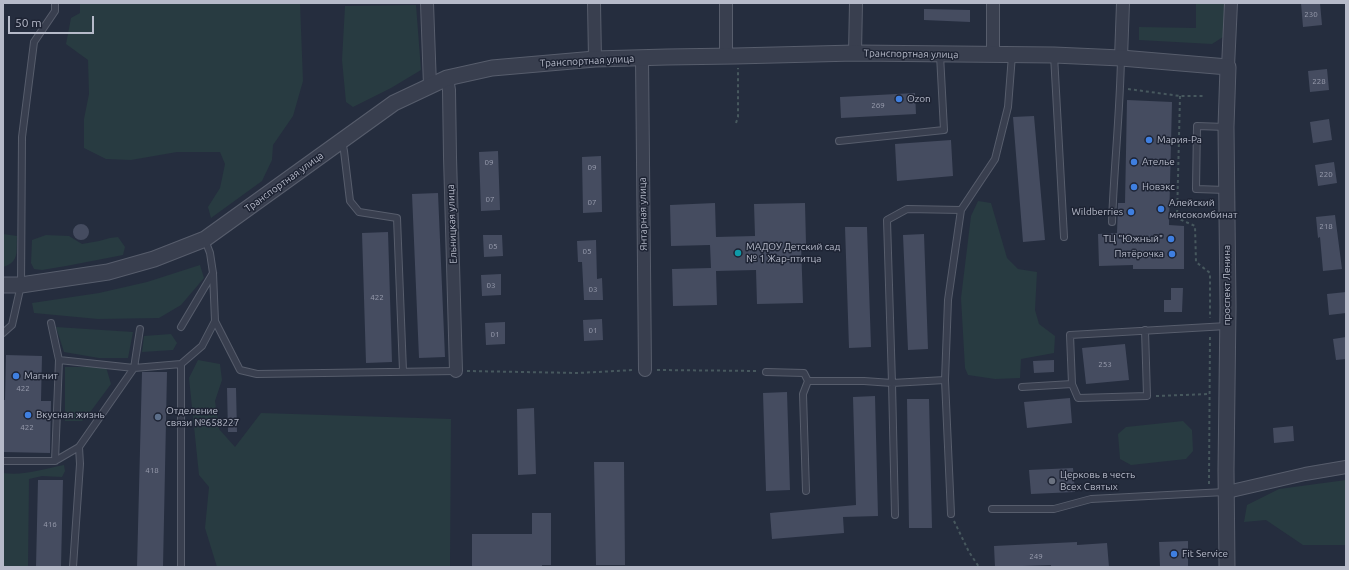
<!DOCTYPE html>
<meta charset="utf-8">
<style>
body{margin:0}
#map{position:relative;width:1349px;height:570px;overflow:hidden;background:#252d3e;font-family:Ubuntu,sans-serif}
canvas{display:block}
.frame{position:absolute;inset:0;border:4px solid #b6bac9;pointer-events:none}
.scale{position:absolute;left:8px;top:16px;width:86px;height:18px;box-sizing:border-box;border:2px solid #b6bac9;border-top:0;padding-left:5px;font-size:12px;line-height:14px;white-space:nowrap;color:#b6bac9;-webkit-text-stroke:3px #1e2434;paint-order:stroke}
</style>
<div id="map">
<canvas width="1349" height="570"></canvas>
<div class="frame"></div>
<div class="scale">50 m</div>
</div>
<script>
const ctx = document.querySelector('canvas').getContext('2d');
ctx.lineJoin = 'round';
function paint(path, color) { ctx.fillStyle = color; ctx.fill(path, 'evenodd'); }
function stroke(path, color, width, dash) { ctx.strokeStyle = color; ctx.lineWidth = width; ctx.lineCap = dash ? 'butt' : 'round'; ctx.setLineDash(dash || []); ctx.stroke(path); }
function label(font, color, halo, rows, align = 'center') {
  ctx.font = font + ' Ubuntu,sans-serif'; ctx.lineWidth = 3; ctx.setLineDash([]); ctx.textBaseline = 'middle'; ctx.strokeStyle = halo; ctx.fillStyle = color; for (const [text, x, y, turn = 0] of rows) {
    ctx.save(); ctx.translate(x, y); ctx.rotate((+turn || 0) * Math.PI / 180); ctx.textAlign = isNaN(turn) ? turn : align; if (halo) ctx.strokeText(text, 0, 0); ctx.fillText(text, 0, 0); ctx.restore();
  }
}
const green = new Path2D(`
 M80,3H300L303,81L293,116L273,145L272,160L262,181L211,218L208,207L220,188L225,164L220,152H177L131,160L106,159L84,148V119L89,94L88,60L66,44L71,18L80,13Z
 M1196,3H1225L1223,37L1212,44L1139,40V27L1196,28Z
 M416,5L421,70L391,88L353,107L346,102L342,60L345,6Z
 M978,201L991,203L1007,258L1018,269L1037,272L1035,310L1039,324L1055,336L1054,353L1021,359L1020,378L995,379L968,375L965,368L961,298L971,216Z
 M3,234L17,236C16,251 20,262 3,267Z
 M46,235L69,236L82,244L99,241L110,238L118,237L125,247L123,255L66,266L42,270L34,269L31,263L32,240Z
 M200,265L204,278L181,305L159,318L98,319L34,313L32,303L99,293L147,282Z
 M56,327L133,332L128,358H99L64,352Z
 M171,334L177,343L173,350L142,352L144,336Z
 M198,360L220,364L222,380L215,401L219,429L235,447L261,413L451,419L450,567H217L205,528L209,487L199,475L189,378Z
 M65,367H106L111,384L88,415L82,421H65Z
 M1183,421L1192,430L1193,451L1186,459L1131,465L1120,459L1118,434L1126,427Z
 M64,465L65,471L62,477L42,476L29,479L28,567H3V473C24,476 43,469 64,465Z
 M1346,480V545H1303L1266,520L1244,522L1247,505L1279,489Z`);
const building = new Path2D(`
 M1301,3H1320L1322,25L1303,27Z
 M924,9L970,10V22L924,20Z
 M1327,69L1329,90L1310,92L1308,71Z
 M915,93L916,114L841,118L840,97Z
 M1127,100L1172,102L1169,225L1184,226V269H1133V265L1099,266L1098,234L1117,233L1118,203H1125Z
 M1034,116L1045,240L1023,242L1013,117Z
 M1329,119L1332,140L1313,143L1310,122Z
 M951,140L953,176L897,181L895,144Z
 M498,151L500,210L481,211L479,152Z
 M601,156L602,212L583,213L582,157Z
 M1334,162L1337,183L1318,186L1315,165Z
 M438,193L445,357L419,358L412,194Z
 M715,203L716,237L755,236L754,204L805,203L806,244H801L803,303L757,304L756,270L716,271L717,305L673,306L672,269L711,268L710,245L671,246L670,205Z
 M1335,215L1342,269L1323,271L1320,237L1318,238L1316,217Z
 M73 232a8 8 0 1 1 16 0a8 8 0 1 1-16 0Z
 M845,227H867L871,347L849,348Z
 M388,232L392,362L366,363L362,233Z
 M924,234L928,349L908,350L903,235Z
 M483,235H502L503,256L484,257Z
 M596,240L597,279L602,278L603,300H584L582,262H578L577,241Z
 M501,274V295L482,296L481,275Z
 M1171,288H1183L1182,312H1164V300H1171Z
 M1346,292V313L1329,315L1327,294Z
 M602,319L603,340L584,341L583,320Z
 M505,322V344L486,345L485,323Z
 M1346,337V359L1336,360L1333,339Z
 M1125,344L1129,380L1086,384L1082,348Z
 M6,355L42,356L41,401H51L50,453L3,452V400H5Z
 M1054,360V372L1034,373L1033,361Z
 M142,372H167L163,567H137Z
 M227,388H236L237,432H228Z
 M787,392L790,490L766,491L763,393Z
 M875,396L878,516L843,517L844,533L772,539L770,513L856,505L853,397Z
 M1070,398L1072,423L1027,428L1024,402Z
 M907,399H929L932,528H909Z
 M534,408L536,474L518,475L517,409Z
 M1293,426L1294,441L1274,443L1273,428Z
 M594,462H624L625,565H596Z
 M1073,468L1075,492L1031,494L1029,470Z
 M38,480H63L61,567H36Z
 M532,513H551V565H542V567H472V534H532Z
 M1188,541V567H1160L1159,542Z
 M1077,542V545L1107,543L1109,567H1051V565L995,567L994,546Z`);
const path = new Path2D(`
 M1128,89L1180,96H1204
 M1180,96L1177,218L1195,226L1196,262L1210,273V318
 M736,123L738,117V68
 M657,370L758,371
 M467,371L578,373L634,370
 M1156,396L1210,394
 M1209,484L1210,334
 M954,521L969,552L979,567`);
const service = new Path2D(`
 M1054,55L1064,237
 M1226,127L1197,126L1196,189L1226,190
 M342,141L344,151L350,201L359,212L397,218L403,371
 M839,141L944,130L940,55
 M1112,222C1114,167 1120,113 1121,58
 M205,240L210,253L213,273L215,321L240,370L257,374L456,371
 M51,323L59,360L134,368L181,364L202,346L215,321
 M181,327L213,273
 M3,333L12,325L21,285L22,137L34,42L55,11V3
 M766,372L804,373L808,381H864L892,383L945,380
 M1072,384L1078,398L1147,396L1145,330
 M1022,387L1072,384L1070,335L1227,326
 M3,461H55L79,447L134,368L140,329
 M55,461L59,360
 M806,491L803,394L808,381
 M992,509H1054L1091,499L1225,492
 M951,514L945,380L948,300L961,210L995,159L1008,107L1012,55
 M895,515L892,383L887,220L907,209L961,210
 M73,567L80,464L79,447
 M181,567V364`);
const minor = new Path2D(`
 M427,3L430,86
 M594,3L595,59
 M726,3V56
 M855,53L856,3
 M993,55V3
 M642,58L645,370
 M1121,58L1123,3
 M1228,67L1231,3
 M447,78L449,90L450,157L456,371
 M1227,492L1305,474L1346,467`);
const tertiary = new Path2D(`
 M3,285H21L108,272L154,259L205,239L394,103L447,78L492,68L595,59L667,57L735,56L855,53L1054,55L1121,58L1228,67L1226,127L1228,307L1226,470L1227,567`);
const markers = [
 [899,99,4,"#3f7fe0"],
 [1149,140,4,"#3f7fe0"],
 [1134,162,4,"#3f7fe0"],
 [1134,187,4,"#3f7fe0"],
 [1161,209,4,"#3f7fe0"],
 [1131,212,4,"#3f7fe0"],
 [1171,239,4,"#3f7fe0"],
 [738,253,4,"#0f9aa8"],
 [1172,254,4,"#3f7fe0"],
 [16,376,4,"#3f7fe0"],
 [28,415,4,"#3f7fe0"],
 [158,417,4,"#5c6f8a"],
 [1052,481,4,"#6b7280"],
 [1174,554,4,"#3f7fe0"]
];
const numberNames = [
 ["230",1311,14],
 ["228",1319,81],
 ["269",878,105],
 ["09",489,162],
 ["09",592,167],
 ["220",1326,174],
 ["07",490,199],
 ["07",592,202],
 ["218",1326,226],
 ["05",493,246],
 ["05",587,251],
 ["03",491,285],
 ["03",593,289],
 ["422",377,297],
 ["01",593,330],
 ["01",495,334],
 ["253",1105,364],
 ["422",23,388],
 ["422",27,427],
 ["418",152,470],
 ["416",50,524],
 ["249",1036,556]
];
const streetNames = [
 ["Транспортная улица",911,54,1],
 ["Транспортная улица",587,61,-3],
 ["Транспортная улица",284,182,-36],
 ["Янтарная улица",643,214,-91],
 ["Ельницкая улица",452,224,-92],
 ["проспект Ленина",1227,285,-90]
];
const poiNames = [
 ["Ozon",907,99],
 ["Мария-Ра",1157,140],
 ["Ателье",1142,162],
 ["Новэкс",1142,187],
 ["Алейский",1169,203],
 ["мясокомбинат",1169,215],
 ["Wildberries",1123,212,"right"],
 ["ТЦ \"Южный\"",1163,239,"right"],
 ["МАДОУ Детский сад",746,247],
 ["№ 1 Жар-птитца",746,259],
 ["Пятёрочка",1164,254,"right"],
 ["Магнит",24,376],
 ["Отделение",166,411],
 ["связи №658227",166,423],
 ["Вкусная жизнь",36,415],
 ["Церковь в честь",1060,475],
 ["Всех Святых",1060,487],
 ["Fit Service",1182,554]
];
paint(green, '#283b41');
paint(building, '#454c60');
stroke(service, '#575d6c', 8);
stroke(minor, '#575d6c', 14);
stroke(tertiary, '#575d6c', 17);
stroke(path, '#47585e', 2, [3, 3]);
stroke(service, '#393f4f', 6);
stroke(minor, '#393f4f', 12);
stroke(tertiary, '#393f4f', 15);
for (const [x, y, r, color] of markers) { const dot = new Path2D(); dot.arc(x, y, r, 0, 2 * Math.PI); ctx.fillStyle = color; ctx.fill(dot); stroke(dot, '#1e2434', 1.5); }
label('8px', '#9a9eaf', null, numberNames);
label('10px', '#b6bac9', '#1e2434', streetNames);
label('10px', '#b6bac9', '#1e2434', poiNames, 'left');
</script>
